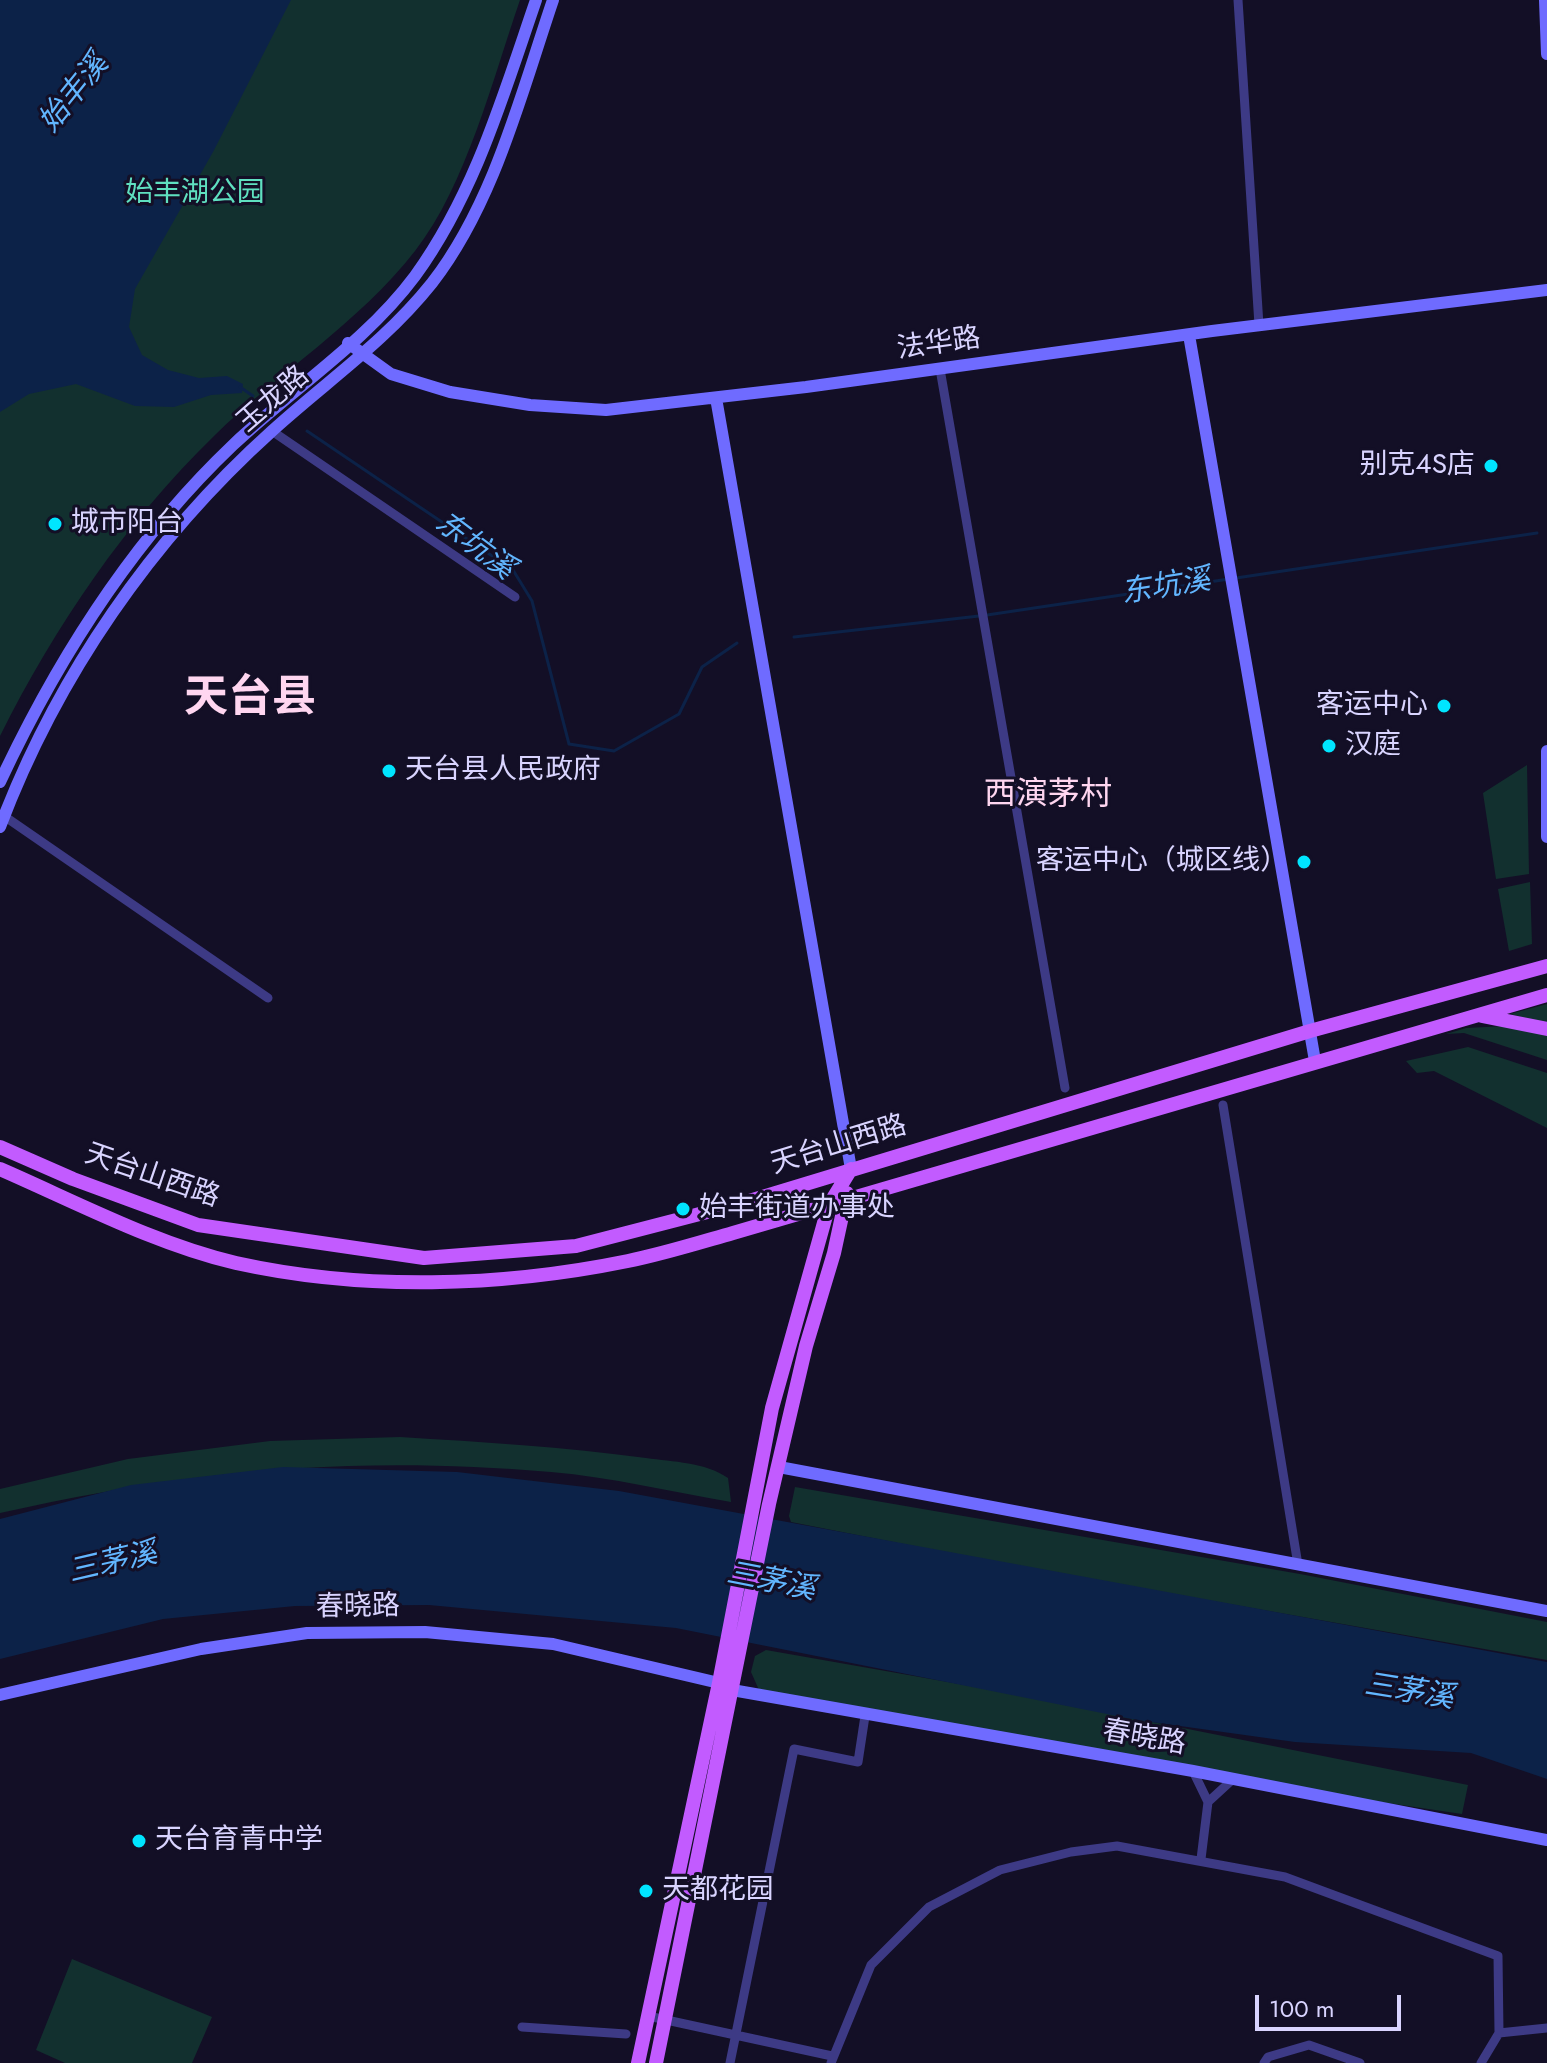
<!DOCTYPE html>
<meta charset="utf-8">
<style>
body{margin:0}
#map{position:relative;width:1547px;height:2063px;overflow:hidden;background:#130f26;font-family:Jost,sans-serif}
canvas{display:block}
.scale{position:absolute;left:1255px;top:1995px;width:146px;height:36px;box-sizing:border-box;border:4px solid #d9d4ff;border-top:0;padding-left:10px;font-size:24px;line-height:28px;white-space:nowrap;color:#d9d4ff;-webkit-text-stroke:6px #130f26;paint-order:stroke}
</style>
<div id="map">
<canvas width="1547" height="2063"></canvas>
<div class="scale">100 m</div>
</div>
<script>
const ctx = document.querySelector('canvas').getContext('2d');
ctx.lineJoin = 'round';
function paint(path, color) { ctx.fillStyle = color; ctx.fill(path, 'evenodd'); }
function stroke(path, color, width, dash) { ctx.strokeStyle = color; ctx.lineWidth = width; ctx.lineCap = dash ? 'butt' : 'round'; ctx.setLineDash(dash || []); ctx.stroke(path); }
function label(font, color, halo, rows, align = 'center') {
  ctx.font = font + ' Jost,"Noto Sans SC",sans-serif'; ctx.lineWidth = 6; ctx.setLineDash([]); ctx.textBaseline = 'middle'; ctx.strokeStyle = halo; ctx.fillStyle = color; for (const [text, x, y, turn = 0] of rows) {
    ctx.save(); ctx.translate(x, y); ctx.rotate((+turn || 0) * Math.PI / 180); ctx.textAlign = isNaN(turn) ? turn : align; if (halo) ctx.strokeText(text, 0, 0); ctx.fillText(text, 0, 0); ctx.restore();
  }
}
const green = new Path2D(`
 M0,0H520C493,78 466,186 415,251C359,323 278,373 214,436C125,523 55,626 0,736Z
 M1527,765L1529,874L1496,879L1483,793Z
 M1530,882L1532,944L1509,951L1498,889Z
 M1547,1004V1023L1510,1014Z
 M1506,1026L1547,1033V1060L1464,1033L1446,1034L1466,1028Z
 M1468,1047L1547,1073V1128L1434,1071L1417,1073L1406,1061Z
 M400,1437C482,1442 564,1447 646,1458C673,1462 705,1462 728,1478L731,1502C672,1492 611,1477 551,1472C356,1455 190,1470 0,1513V1489L128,1459L270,1441Z
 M795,1487L1300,1574L1547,1622V1660L1030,1569L791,1522L789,1516Z
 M766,1650L988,1689L1468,1785L1462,1814L1232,1780L759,1690L751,1672L755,1656Z
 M72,1959L212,2017L192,2063H65L36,2050Z`);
const water = new Path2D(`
 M0,0H291L213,152L135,289L129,327L142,355L168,370L199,378L227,376L243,384L242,393L211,395L174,407L135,406L76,384L29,394L0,412Z
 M283,1467L457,1472L619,1491L1547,1662V1779L1471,1753L1295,1742L1137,1720L676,1628L429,1605L295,1606L163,1619L0,1659V1519L131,1485Z`);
const stream = new Path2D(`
 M240,387L253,396
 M307,431L513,570L532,601L569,744L614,751L679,714L702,667L737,643
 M1236,578L1537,533
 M987,615L1229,579
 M794,637L979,616`);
const street = new Path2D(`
 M1238,0L1259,325
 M940,369L1065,1088
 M272,431L515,597
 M4,816L268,998
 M1223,1105L1298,1565
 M1193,1771L1208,1802L1232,1780
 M1201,1859L1208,1802
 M648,2016L832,2056
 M522,2027L626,2034
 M730,2063L794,1749L858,1762L865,1716
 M831,2063L871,1965L929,1907L1000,1870L1071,1852L1117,1846L1285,1877L1498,1956L1499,2033
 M1264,2063L1268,2057L1309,2045L1360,2063
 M1481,2063L1499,2033L1547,2028`);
const secondary = new Path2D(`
 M1545,0L1547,54
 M1189,335L1315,1061
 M348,343L391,374L450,392L530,405L606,410L806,387L1212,331L1547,290
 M716,398L851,1169
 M1547,751V837
 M0,782C58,658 133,540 233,445C292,389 366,342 415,276C475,193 503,96 536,0
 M0,827C57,676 152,539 272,431C327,381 385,342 432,283C494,203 521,94 553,0
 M779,1467L1547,1611
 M732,1690L1193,1771L1547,1840
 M0,1695L201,1649L307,1633L425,1632L553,1644L719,1683`);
const primary = new Path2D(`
 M1482,1016L1547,1029
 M0,1147L73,1179L198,1225L424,1258L576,1246L746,1202L1310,1031L1547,966
 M0,1169C76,1202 155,1244 236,1263C363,1291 501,1287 628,1261C663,1254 698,1243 733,1233L1547,995
 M638,2063L719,1683L772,1408L829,1205L851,1169
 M656,2063L769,1504L806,1346L834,1253L847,1193`);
const markers = [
 [1491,466,8,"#00e5ff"],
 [55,524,8,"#00e5ff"],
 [1444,706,8,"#00e5ff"],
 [1329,746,8,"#00e5ff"],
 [389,771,8,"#00e5ff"],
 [1304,862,8,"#00e5ff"],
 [683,1209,8,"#00e5ff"],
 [139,1841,8,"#00e5ff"],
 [646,1891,8,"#00e5ff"]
];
const parkNames = [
 ["始丰湖公园",195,194]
];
const streetNames = [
 ["法华路",939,345,-8],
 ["玉龙路",274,400,-41],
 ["天台山西路",839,1146,-17],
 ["天台山西路",152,1177,19],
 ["春晓路",358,1608,-1],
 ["春晓路",1144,1739,10]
];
const poiNames = [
 ["别克4S店",1475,466,"right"],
 ["城市阳台",71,524],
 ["客运中心",1428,706,"right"],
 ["汉庭",1345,746],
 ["天台县人民政府",405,771],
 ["客运中心（城区线）",1288,862,"right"],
 ["始丰街道办事处",699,1209],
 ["天台育青中学",155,1841],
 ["天都花园",662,1891]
];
const waterNames = [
 ["始丰溪",75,94,-51],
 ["东坑溪",474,547,37],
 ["东坑溪",1166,588,-9],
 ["三茅溪",113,1564,-13],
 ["三茅溪",771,1583,11],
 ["三茅溪",1409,1693,9]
];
const quarterNames = [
 ["西演茅村",1048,796]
];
const townNames = [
 ["天台县",250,700]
];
paint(green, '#12302f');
paint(water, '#0c2248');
stroke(stream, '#0c2248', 3);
stroke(street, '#3d3a85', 9);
stroke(secondary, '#6f6bff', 12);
stroke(primary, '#c25bff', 14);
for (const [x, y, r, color] of markers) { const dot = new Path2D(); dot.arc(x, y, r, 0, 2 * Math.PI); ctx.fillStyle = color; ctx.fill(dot); stroke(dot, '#130f26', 3); }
label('28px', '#5fe0c0', '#130f26', parkNames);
label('28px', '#d9d4ff', '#130f26', streetNames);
label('28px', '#d9d4ff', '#130f26', poiNames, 'left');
label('italic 30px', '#62b6ff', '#130f26', waterNames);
label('32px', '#ffd6f0', '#130f26', quarterNames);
label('bold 44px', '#ffd6f0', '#130f26', townNames);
</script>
